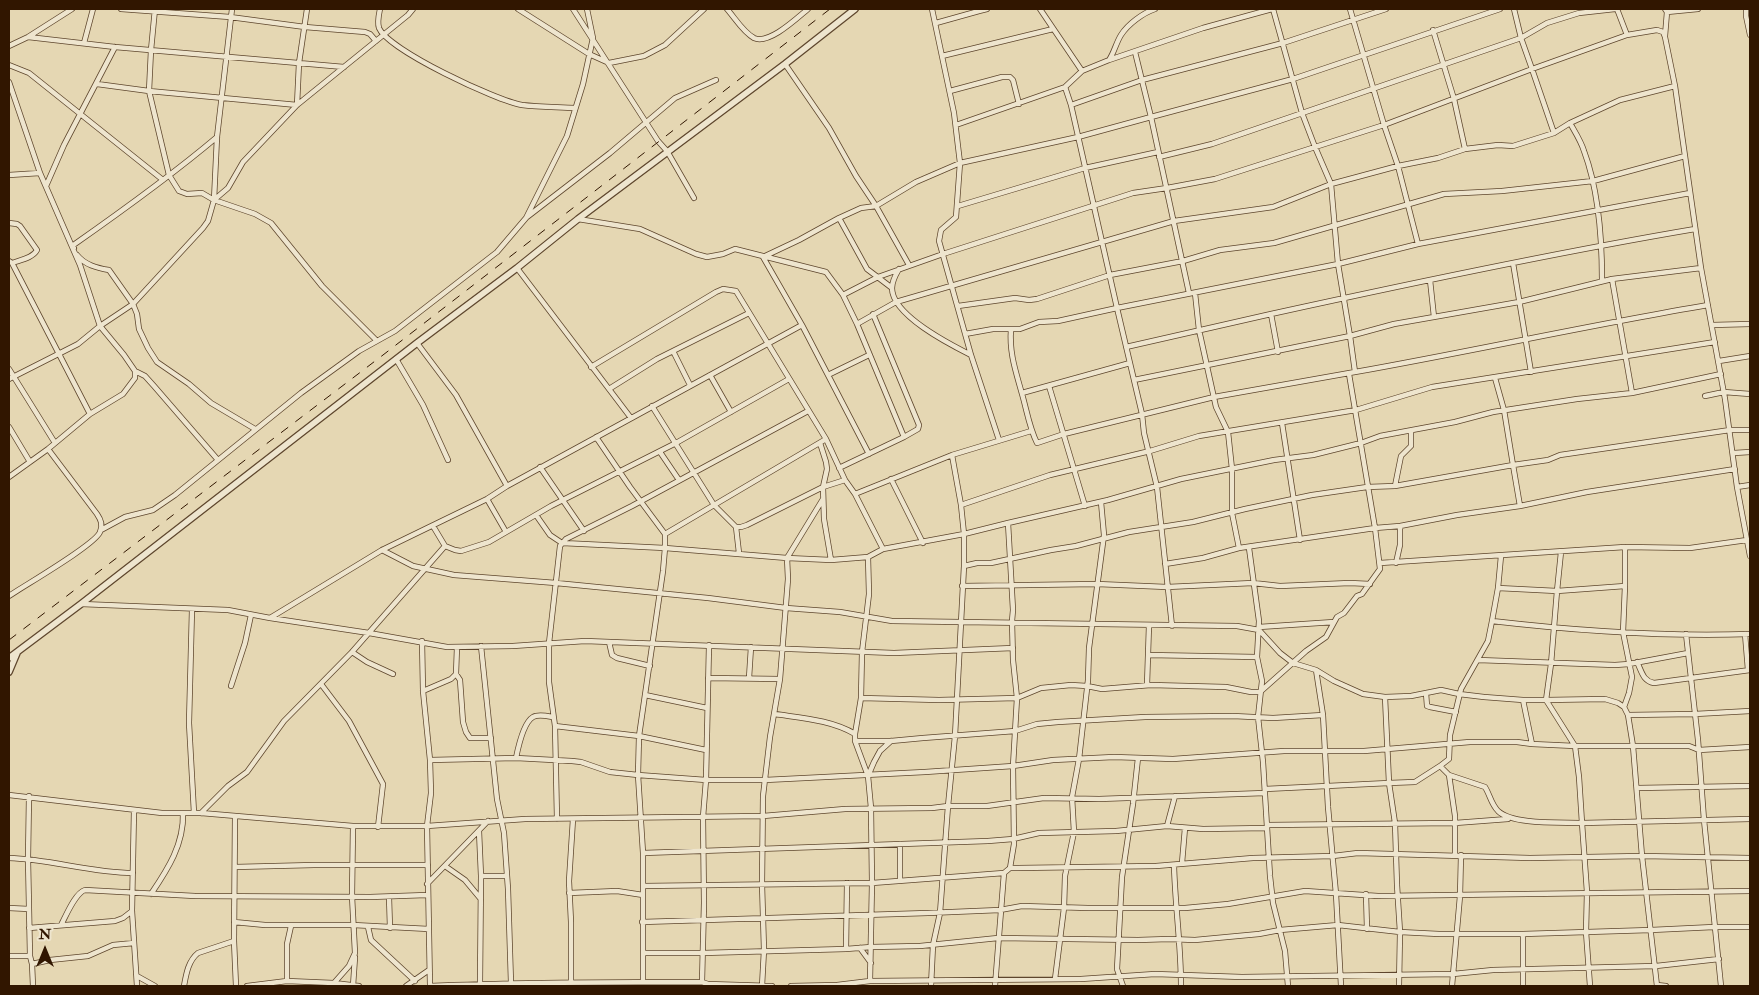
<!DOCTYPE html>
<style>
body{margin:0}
#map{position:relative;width:1759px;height:995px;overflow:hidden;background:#e5d7b3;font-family:"IM FELL Double Pica",serif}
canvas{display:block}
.frame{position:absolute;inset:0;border:10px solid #311600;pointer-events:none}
.north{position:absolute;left:20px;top:925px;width:50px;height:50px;-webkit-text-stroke:4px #eee5ce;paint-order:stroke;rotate:0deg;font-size:14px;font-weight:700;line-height:20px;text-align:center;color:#311600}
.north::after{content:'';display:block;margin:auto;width:18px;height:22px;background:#311600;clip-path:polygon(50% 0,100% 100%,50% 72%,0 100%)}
</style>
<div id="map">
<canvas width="1759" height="995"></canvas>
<div class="frame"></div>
<div class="north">N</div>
</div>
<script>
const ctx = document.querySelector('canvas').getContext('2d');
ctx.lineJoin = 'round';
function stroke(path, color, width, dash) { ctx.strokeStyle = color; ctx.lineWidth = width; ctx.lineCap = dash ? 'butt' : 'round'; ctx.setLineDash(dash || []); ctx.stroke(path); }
const minor = new Path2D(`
 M121,9L230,17L305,27L365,32L370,34L376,41
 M155,9L151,50L149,91L169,175L179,191L187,194L202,193L214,200L255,214L271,223L322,286L376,340
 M380,9C379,14 377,22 379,28C388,50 497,101 522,105C539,107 558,107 575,108
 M518,9L589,54L609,63L644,56L665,45L704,9
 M573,9L658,141L667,151L694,198
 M727,9C735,18 743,32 754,38C769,45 797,18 808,9
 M932,9L954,113L960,163L956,217L941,230L939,241L971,355L999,440
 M1040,9L1082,71
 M1273,9L1302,113L1315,147L1331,184L1338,264L1350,336L1394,324L1519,302L1612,279L1632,393
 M1350,9L1384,125L1398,166L1418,244
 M1514,9L1521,38L1532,69L1627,35L1657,30L1663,32L1665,37L1675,86L1701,268L1612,279
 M1617,9L1627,35
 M1665,9L1667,12L1665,36
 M1746,9V16L1750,35
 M979,11L987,9
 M1667,12L1698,9
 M936,23L979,11V9
 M1433,30L1454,99L1465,149
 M28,37L115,47L344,67
 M84,43L93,9
 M9,46L28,37L72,9
 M1135,52L1151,117L1293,79L1500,9
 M942,56L1053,29
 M1109,60L1203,28L1272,9
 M785,64L829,128L856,176L876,206L909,265
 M9,65L29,73L163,180
 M9,82L40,173L80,265L100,326L124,355L135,371V378L123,394L90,414L48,449L9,477
 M97,84L149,91L297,105L299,63L307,9
 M1065,87L1071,105L1117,308L1338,264L1418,244L1690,193
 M950,91L1002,77H1010L1013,80L1019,104
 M1071,105L1142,80L1283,43L1386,9
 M1570,123C1575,132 1581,141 1584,151C1599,191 1602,237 1602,280
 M956,125L1065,87L1082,71L1109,60C1114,53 1116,43 1121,35C1128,24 1143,13 1155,9
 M1159,157L1212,144L1521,38L1547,23L1579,13L1615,9
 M9,175L40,173
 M46,186L64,145L115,47
 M214,200L217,137L232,9
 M958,206L1085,168L1158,152
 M527,217L610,153L675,98L716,80
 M839,218L867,269L892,288
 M578,219L640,229L696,254L707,257L723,254L735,249L826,272L843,295L857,324L904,437L839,468
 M9,223L17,224L20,226L37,250C33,258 20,260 12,263
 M74,248L72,246C122,211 171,176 217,137
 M77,255C85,265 97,268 109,270L133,304L137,314L139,329L148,348L157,362L189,384L211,403L255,429
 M763,257L799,240L839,218L861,208L876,206L916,182L960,163L1078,137L1151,117L1189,293
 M763,257L802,325L869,454
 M9,261L12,263L90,414
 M1513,263L1531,372
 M517,268L631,418
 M1701,268L1725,399L1737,487L1750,556
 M899,269C896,274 892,281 892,288C892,315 949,344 971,355
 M1430,280L1434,317
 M1195,293L1199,330L1216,407L1228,432L1232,469V513L1239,548
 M843,295L878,277L943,254L1133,193L1167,188L1215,179L1384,125L1532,69L1554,133
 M958,306L1015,298L1029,300L1037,299L1110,275L1183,261L1220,250L1274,243L1444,194L1502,191L1593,181L1685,156
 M873,314L919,425L918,429L904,437
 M1271,314C1412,283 1553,253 1695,229
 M857,324L896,302L1174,221L1273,207L1331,184L1398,166L1438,158L1465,149L1498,145L1513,146L1554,133L1570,123L1620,100L1675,86
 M1712,325L1750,324
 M1011,329C1009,353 1016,372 1022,394C1027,411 1029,427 1037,443L1064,434L1214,397L1355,372L1350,336L1134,380
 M965,334L993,329H1020L1039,322L1058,321L1117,308L1142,414L1144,433L1157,487L1172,626
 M417,343L456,395L507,486
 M1126,347L1271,314L1278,352
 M673,351L690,385
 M396,359L423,405L448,460
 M1719,361L1750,356
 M591,367L716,292L723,289L736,291L826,439L845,480L855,494L883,549
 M9,369L55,443
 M135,371L145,376L154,386L218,460
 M1355,372C1473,351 1590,325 1708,305
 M710,375L731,412
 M828,375L869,355
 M9,379L78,344L100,326L133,304L203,228L208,221L214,200L228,188L243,162L297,105L408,15L413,9
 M1049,386L1085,506
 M609,389L657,359L749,313
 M1022,393L1130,363
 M1705,396L1724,392L1750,394
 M652,406L714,505L736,527L739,553
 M1282,423L1300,540
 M9,427L30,462
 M596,437L630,487L665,534V548L663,571L639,736L638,775L643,853V982
 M820,443L826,462L827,469L823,487L824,519L831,560
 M660,452L679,480
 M1734,453L1750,452
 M540,467L584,531
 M891,479L923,543
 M1395,486L1401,456L1411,446V431
 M1737,487L1750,485
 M855,494L952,455L1031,431
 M487,499L506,532
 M961,505L1050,475L1150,451L1199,436L1356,410L1432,387L1715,342
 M1520,506L1587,492L1735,469
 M536,515L550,535L562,543L665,548L787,558L831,560L868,557L883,549L964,534L1008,523L1108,500L1181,479L1274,460L1313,455L1361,443L1380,436L1455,422L1493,412L1577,399L1632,393L1721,374
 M1008,523L1013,610L1012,621L1013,660L1017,698L1013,766L1014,844L1010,868
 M433,526L445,546L455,550L461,551L489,542L551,506L676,443L789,379
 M736,527H741L747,525L823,487L845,480
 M101,530L125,517L153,510L175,495L301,393L359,351L395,331L497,252L526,218L567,136L583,84L593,38L587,9
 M665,534L826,439
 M1625,547L1690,548L1747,540
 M1249,548L1259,621L1257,657L1262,681L1258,717L1263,762L1270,876L1273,903L1285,951L1288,986
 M382,550L413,566L454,575L556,583L708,598L786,608L840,612L892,621L1237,626L1259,630L1280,653L1293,663L1316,670L1334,681L1363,694L1385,697L1411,696L1441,690L1459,694L1484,697L1523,700H1546L1551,664L1557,591L1625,586
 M1380,563L1625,547V586L1623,632L1632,677L1629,693L1624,707
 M1396,563L1400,545V526
 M1165,564L1203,558L1239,548L1375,528L1400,526L1457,515L1520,506L1513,465L1548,460L1560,455L1730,430H1750
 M964,566L977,563H991L1051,550L1076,546L1129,532L1193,522L1245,509L1312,495L1367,487L1395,486L1513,465L1504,410L1495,378
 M962,586L1097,584L1167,587L1253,583L1280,586L1350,583L1370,584
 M1498,588L1557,591L1561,552
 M9,596C25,585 95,545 100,532C103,525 101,520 97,514L48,449
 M81,604L228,610L270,618L382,550L487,499L507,486L802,325
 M192,609L189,723L194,813
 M270,618L369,633L447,647L513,646L585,641L894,653L1013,648
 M1492,621C1578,631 1664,637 1750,634
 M1259,627L1334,622
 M1686,634L1698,740L1704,820L1721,986
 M1745,634L1748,670
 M422,641L423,691L430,760L431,793L427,826L430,986
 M609,642L612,655L617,658L650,666
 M481,646L497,799L504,833L508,889L511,983
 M457,647L456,674L460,680L463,722L466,732L470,738H491
 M352,652L367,662L393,674
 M1148,655L1257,657
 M1478,660L1615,665L1629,664L1688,653
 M1637,662C1642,672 1643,681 1654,683L1750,670
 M708,678L780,679
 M749,678L751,647
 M321,684L349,721L383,784L378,827
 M1147,685L1149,625
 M231,686L245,643L251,615
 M423,691L451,679L456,674
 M1426,693L1427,706L1430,707L1456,712
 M645,695L707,708
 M1385,697L1389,783L1415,782L1440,766L1449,775L1485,787C1490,795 1491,804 1498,811C1513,825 1560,822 1582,823L1587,892L1586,932L1590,986
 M861,698L939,700L1017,698L1041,688L1071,685L1087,686L1102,689L1151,685L1226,687L1251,692H1260L1306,651L1326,637L1337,617L1344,613L1357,596L1362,594L1380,569L1375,528L1349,374
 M1523,700L1532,744
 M1546,700L1605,699L1618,703L1624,707L1628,715L1633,746L1642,856L1657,986
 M775,714C801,718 832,720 855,734V741L868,776
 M1323,715L1328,807L1336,894L1341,986
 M1628,715L1695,714L1750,711
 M555,726L639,736L706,750
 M855,734L861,698L862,652L869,594L868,557
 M855,741H891L923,738L1015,731L1037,724L1058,722L1145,717L1233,716L1273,718L1323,715L1316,670
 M1750,747L1699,750L1689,746H1575L1579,777L1582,823L1750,819
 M516,758C518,748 523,723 533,717C538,714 547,716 553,717
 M430,760L516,758L572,761L581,762L610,772L638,775L706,780H765L925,772L1013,766L1053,760L1114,757L1173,759L1284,751H1364L1470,742H1517L1532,744L1575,746L1546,700
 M1440,766L1449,759L1450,735L1461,689L1488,641L1492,621L1498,588L1501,556
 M1449,775L1455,816V855
 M1637,788L1750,786
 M1265,789L1389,783L1395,823L1397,885L1400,932L1399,986
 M9,795L162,813H201L353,826H427L525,819L763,816L845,809L932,808L948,806H987L1044,798L1099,799L1265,793
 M29,796L28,859L30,956L32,964L33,986
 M134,810L132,911L137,986
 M201,813L228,786L247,772L284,721L352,652L445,546
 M235,816L234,941L236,986
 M557,819L555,726L549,682V643L560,546L566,539L632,506L808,411
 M1267,825L1455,823L1508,819
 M1167,826L1175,796
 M479,831L481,876L480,984
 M643,853L988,841L1013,839L1039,833L1116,831L1167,826L1203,829L1267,828
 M9,858C50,859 91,873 133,873
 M1182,863L1185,828
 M1174,865C1175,905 1181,945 1181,986
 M445,866L465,880L480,898
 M235,867L314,865H428
 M481,876H506
 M900,880V844
 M427,884L488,821
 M643,886L872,883L1004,873L1010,868H1018L1156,866L1253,858L1333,856L1358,853L1530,858L1642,856L1750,858
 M569,893L617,891L643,895
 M151,894C168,869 184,844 183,813
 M1366,894L1367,929
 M389,897L390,928
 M9,908L29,909
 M234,922L265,925H353L429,929
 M642,922L928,913L1000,910L1022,906L1088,908H1185L1228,904L1305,891L1378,896L1750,891
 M61,925C66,916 75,893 85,890L195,896L370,897L427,895
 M368,927L371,940L415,981
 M29,928L115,921L123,918L132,911
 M1523,934V986
 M860,948L871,963
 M846,949L847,883
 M644,953H703L846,949L871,947L920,946L998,938L1138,940L1169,939L1195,940L1259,934L1280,930L1338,925L1400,932L1439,934H1523L1651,930L1714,927H1750
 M9,956H30
 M32,964L50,960L88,956L113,945L134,943
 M137,976L155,986
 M1055,979L1064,908L1065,876L1074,832L1072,797L1079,759L1088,680L1089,648L1104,535L1101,502
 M287,981V944L291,926
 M870,981L872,883L871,808L868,776L874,762L880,751L891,741
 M571,982V922L569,881L573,819
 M702,982L704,903L703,817L706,780L709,645
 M334,983L359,986
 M1657,985L1666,986
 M184,986C186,975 188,961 198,953L234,941
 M247,986L287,981L334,983L349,966L355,953L352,896L353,826
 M353,986L355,957
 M406,986L429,970
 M430,986C521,982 611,982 702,982L708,984L772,986
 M762,986L764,950L762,884L763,796L770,737L780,679L788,579L787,558L823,499
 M791,986L837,985L870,981L1081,979L1155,974L1242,977L1453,974L1493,970L1656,966L1719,959
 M931,986L933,945L940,913L948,806L955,736L964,566V534L961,505L952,455
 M995,986L1004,873
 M1123,986L1117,969L1122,877L1133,804L1138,758
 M1452,986L1460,896L1461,855`);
const tertiary = new Path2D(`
 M9,658L81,604L417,343L517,268L578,219L785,64L855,9
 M9,672L17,653`);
const rail = new Path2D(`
 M9,640L383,355L830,9`);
stroke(minor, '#5e462d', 6);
stroke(tertiary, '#5e462d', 8);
stroke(minor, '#eee5ce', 4.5);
stroke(tertiary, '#eee5ce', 5.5);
stroke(rail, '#311600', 1, [9, 9]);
</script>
